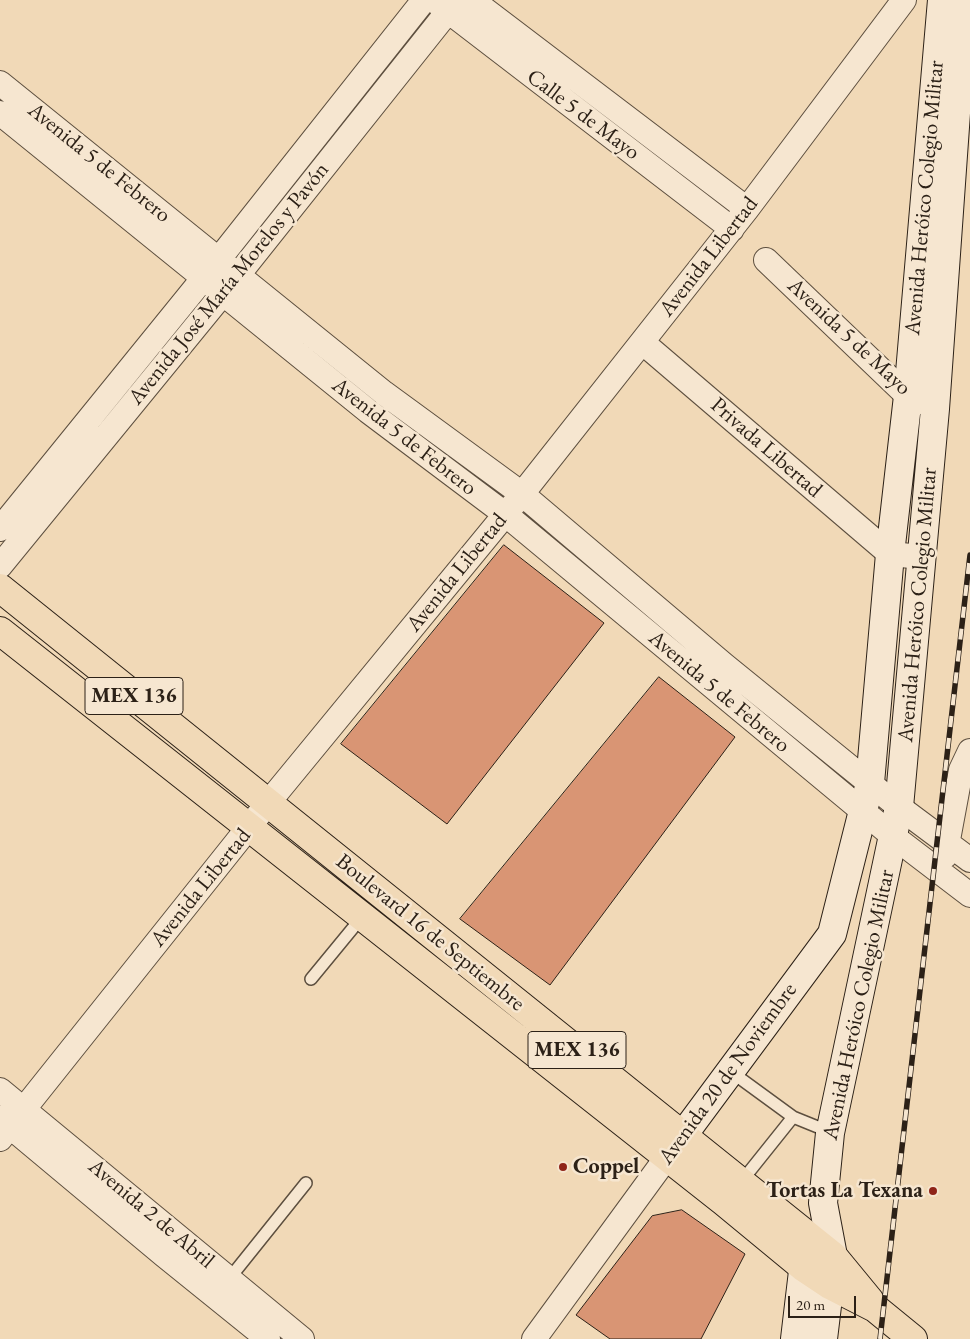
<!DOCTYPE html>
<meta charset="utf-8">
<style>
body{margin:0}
#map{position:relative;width:970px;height:1339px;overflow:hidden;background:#f1d9b7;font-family:"EB Garamond",serif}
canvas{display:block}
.scale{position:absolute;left:788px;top:1296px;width:68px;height:22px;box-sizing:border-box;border:2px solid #2c2117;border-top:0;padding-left:6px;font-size:15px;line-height:18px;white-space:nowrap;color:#2c2117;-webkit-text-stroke:4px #f6e6d0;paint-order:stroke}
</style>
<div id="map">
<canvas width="970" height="1339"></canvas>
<div class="scale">20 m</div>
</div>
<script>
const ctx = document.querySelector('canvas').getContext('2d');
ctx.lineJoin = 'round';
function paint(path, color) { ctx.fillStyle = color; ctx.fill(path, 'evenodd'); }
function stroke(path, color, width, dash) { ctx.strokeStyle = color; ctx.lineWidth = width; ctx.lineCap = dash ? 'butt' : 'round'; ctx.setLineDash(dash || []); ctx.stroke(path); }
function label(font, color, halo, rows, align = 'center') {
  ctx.font = font + ' "EB Garamond",serif'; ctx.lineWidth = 5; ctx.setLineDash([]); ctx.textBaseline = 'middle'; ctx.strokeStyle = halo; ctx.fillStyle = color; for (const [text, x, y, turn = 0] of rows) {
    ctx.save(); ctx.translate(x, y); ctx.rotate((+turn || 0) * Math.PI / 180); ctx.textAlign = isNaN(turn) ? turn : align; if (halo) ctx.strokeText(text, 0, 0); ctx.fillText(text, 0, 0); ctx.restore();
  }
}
const building = new Path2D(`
 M504,545L604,623L447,824L341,744Z
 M659,677L735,737L550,985L460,919Z
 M682,1210L745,1254L701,1339H610L576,1315L652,1216Z`);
const lane = new Path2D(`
 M311,979L362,917
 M730,1071L793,1117L830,1132
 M741,1182L793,1117
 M229,1279L306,1183`);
const street = new Path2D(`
 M472,0L747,209
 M435,1L732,229
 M0,83L384,393L522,494L724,665L899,807L970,860
 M0,113L368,411L505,514L894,837L970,895
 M766,260L908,396L921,402
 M642,342L890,554L922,557
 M0,529L219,259L424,0
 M0,566L238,275L457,0
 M945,856L961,770L970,751
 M0,1090L302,1339
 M0,1118L164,1255L268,1339
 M0,1139L268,803L522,494L747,209L904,0
 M534,1339L667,1157`);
const secondary = new Path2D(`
 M669,1154L832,934L870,783L890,554L908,396L942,0
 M795,1339L806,1246
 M823,1339L833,1256L823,1203L830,1133L899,807L935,409L964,0`);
const primary = new Path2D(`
 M0,588L833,1256L870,1301
 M0,631L723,1201L803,1267L830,1285L875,1308L913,1339`);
const rail = new Path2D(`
 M880,1339L970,555`);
const markers = [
 [563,1167,5,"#8f2418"],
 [933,1191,5,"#8f2418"]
];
const shields = [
 [134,696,98],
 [577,1050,98]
];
const shieldNames = [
 ["MEX 136",134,696],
 ["MEX 136",577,1050]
];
const streetNames = [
 ["Calle 5 de Mayo",583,115,37],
 ["Avenida 5 de Febrero",99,163,39],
 ["Avenida Heróico Colegio Militar",925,198,-85],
 ["Avenida Libertad",709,257,-52],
 ["Avenida José María Morelos y Pavón",229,284,-51],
 ["Avenida 5 de Mayo",849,337,43],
 ["Avenida 5 de Febrero",404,437,38],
 ["Privada Libertad",766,448,41],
 ["Avenida Libertad",457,573,-51],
 ["Avenida Heróico Colegio Militar",918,605,-85],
 ["Avenida 5 de Febrero",719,692,40],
 ["Avenida Libertad",201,888,-51],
 ["Boulevard 16 de Septiembre",430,933,39],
 ["Avenida Heróico Colegio Militar",859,1005,-78],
 ["Avenida 20 de Noviembre",728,1074,-54],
 ["Avenida 2 de Abril",151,1214,40]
];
const poiNames = [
 ["Coppel",573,1167],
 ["Tortas La Texana",923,1191,"right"]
];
paint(building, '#d99574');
stroke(building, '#2c2117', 1);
stroke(lane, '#5d4f3f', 14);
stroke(street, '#5d4f3f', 26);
stroke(secondary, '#2c2117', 30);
stroke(primary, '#2c2117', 30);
stroke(lane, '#f6e6d0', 11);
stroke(street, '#f6e6d0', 24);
stroke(secondary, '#f6e6d0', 28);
stroke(primary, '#f1d9b7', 28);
stroke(rail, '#2c2117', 5.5);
stroke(rail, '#f6e6d0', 4, [11]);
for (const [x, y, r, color] of markers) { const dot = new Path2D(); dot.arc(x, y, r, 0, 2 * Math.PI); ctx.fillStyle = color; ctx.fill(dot); stroke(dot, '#f6e6d0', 2); }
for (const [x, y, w] of shields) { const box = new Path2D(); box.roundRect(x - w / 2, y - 18.5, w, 37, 4); ctx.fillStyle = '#f6e6d0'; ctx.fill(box); stroke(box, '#2c2117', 1); }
label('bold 21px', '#2c2117', null, shieldNames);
label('22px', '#2c2117', '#f6e6d0', streetNames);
label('bold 22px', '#2c2117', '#f6e6d0', poiNames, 'left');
</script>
